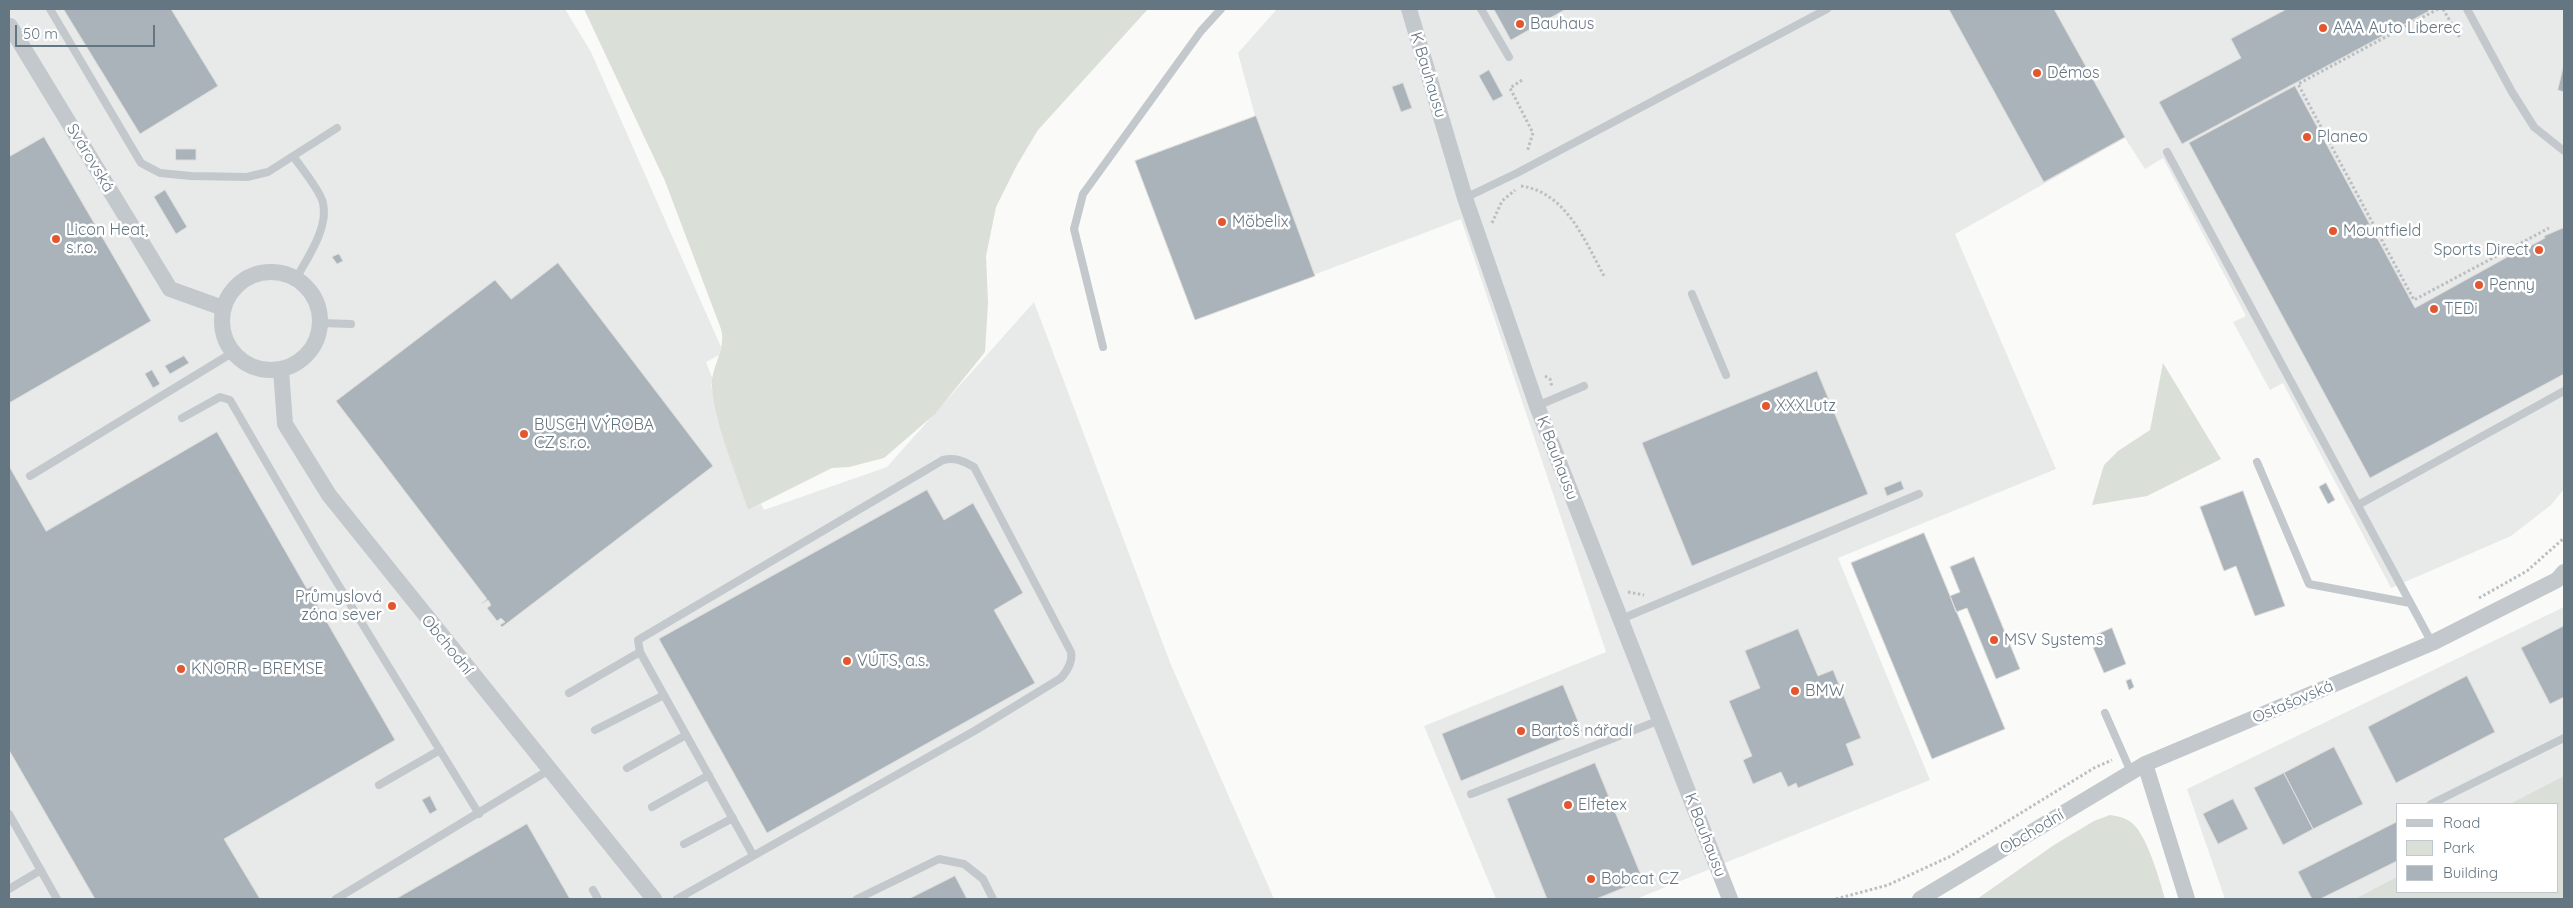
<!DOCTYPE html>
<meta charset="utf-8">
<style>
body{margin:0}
#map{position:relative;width:2573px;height:908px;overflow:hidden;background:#fafaf8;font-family:Quicksand,sans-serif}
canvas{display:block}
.frame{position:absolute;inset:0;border:10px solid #657683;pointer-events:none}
.legend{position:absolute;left:2396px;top:803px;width:162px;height:90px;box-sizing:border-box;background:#fff;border:1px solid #c1c8cd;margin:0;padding:6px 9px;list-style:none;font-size:15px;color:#657683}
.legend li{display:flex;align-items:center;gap:10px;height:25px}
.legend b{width:25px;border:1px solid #c1c8cd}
.scale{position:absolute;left:15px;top:25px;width:140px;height:22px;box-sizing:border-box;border:2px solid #657683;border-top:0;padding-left:6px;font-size:15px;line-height:18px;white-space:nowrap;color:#657683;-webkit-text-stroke:4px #fff;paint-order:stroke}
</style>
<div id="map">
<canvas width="2573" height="908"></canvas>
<div class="frame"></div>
<ul class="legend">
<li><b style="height:6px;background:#c3c8cc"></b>Road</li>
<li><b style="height:14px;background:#dadfd7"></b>Park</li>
<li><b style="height:14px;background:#aab3b9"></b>Building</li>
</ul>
<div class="scale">50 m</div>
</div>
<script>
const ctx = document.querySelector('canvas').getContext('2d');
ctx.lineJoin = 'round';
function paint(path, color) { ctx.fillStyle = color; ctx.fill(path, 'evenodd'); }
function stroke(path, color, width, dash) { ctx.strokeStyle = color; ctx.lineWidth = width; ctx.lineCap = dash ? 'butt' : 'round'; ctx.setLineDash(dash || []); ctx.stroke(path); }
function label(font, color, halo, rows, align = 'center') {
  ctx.font = font + ' Quicksand,sans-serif'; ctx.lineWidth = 5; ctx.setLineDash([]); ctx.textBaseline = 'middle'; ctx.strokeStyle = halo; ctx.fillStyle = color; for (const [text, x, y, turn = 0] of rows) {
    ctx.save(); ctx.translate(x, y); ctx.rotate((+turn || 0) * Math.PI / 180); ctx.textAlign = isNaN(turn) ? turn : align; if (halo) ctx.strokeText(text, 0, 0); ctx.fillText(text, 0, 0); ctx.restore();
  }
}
const built = new Path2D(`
 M9,9H565L591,52L721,347L719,355L706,362L713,380L711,386L748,510L761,504L764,510L887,467L1034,302L1171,665L1274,899H9Z
 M1277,9H2564V489L2551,505L2511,536L2391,588L2283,383L2270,390L2233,322L2246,316L2163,158L2145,169L2125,138L1955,234L2056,469L1838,558L1930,780L1636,899H1496L1424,726L1606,652L1461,219L1195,320L1135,161L1255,116L1238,53Z
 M2564,607V899H2225L2187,789ZM2397,804H2557V892H2397Z`);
const green = new Path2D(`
 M584,9H1148L1038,130L1017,165L996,207L986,256L988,303L985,352L935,414L884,458L849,467L832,468L748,510C736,472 716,428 712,388C710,368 727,349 721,329L665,181Z
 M2163,363L2221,459L2147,496L2092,505L2104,465L2118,451L2150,430Z
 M2564,776V899H2355L2397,877V892H2557V804L2512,803Z
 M2110,815C2118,816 2126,818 2132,823C2147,835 2160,881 2165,899H1977L2054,845L2094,821Z`);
const building = new Path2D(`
 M67,9H171L218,86L140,134L64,10Z
 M1494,9H1566L1511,40Z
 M1949,9H2054L2125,137L2044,182Z
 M2287,9H2427L2429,11L2182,144L2159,102L2241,58L2231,39Z
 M2564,64V92L2558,90Z
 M1489,70L1503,96L1493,101L1479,76Z
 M1403,83L1412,108L1401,112L1392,87Z
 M2295,86L2415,308L2520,250L2521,251L2545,238L2544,236L2563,228L2564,230V374L2370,478L2189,143Z
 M1256,116L1315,276L1195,320L1135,161Z
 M44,137L151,321L9,403V157Z
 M176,149H196V160H176Z
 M165,190L187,227L176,234L154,197Z
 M339,254L343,261L337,264L332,257Z
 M558,263L713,466L502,627L500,625L505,622L501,618L497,621L487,608L491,605L488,600L481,604L487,599L336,401L495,280L511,299Z
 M184,356L189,363L170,374L165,366Z
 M152,370L160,384L153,388L145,374Z
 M1817,371L1868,494L1692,566L1642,443Z
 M217,432L307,589L313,586L318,595L313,598L395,740L224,839L260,899H95L9,750V466L46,531Z
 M1901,481L1904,489L1887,496L1884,488Z
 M2326,483L2335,500L2328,504L2319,487Z
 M927,490L944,520L973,503L1023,593L994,610L1035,683L767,833L659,639Z
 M2243,491L2285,606L2255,616L2236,566L2224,571L2200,507Z
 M1924,533L2005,729L1932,759L1851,563Z
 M1974,557L2020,669L1996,679L1967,608L1956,612L1950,596L1960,592L1950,567Z
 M2564,626V697L2550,704L2521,648Z
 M2112,628L2126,664L2104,673L2089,638Z
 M1798,629L1818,676L1833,670L1861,738L1846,744L1854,765L1798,788L1796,783L1788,787L1781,772L1753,784L1743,760L1752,756L1729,701L1760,688L1745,651Z
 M2467,676L2495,732L2396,783L2368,727Z
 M2131,679L2134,687L2129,690L2126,681Z
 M1563,685L1582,731L1461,781L1442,734Z
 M2334,747L2363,804L2313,829L2284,773Z
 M1595,763L1643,880L1596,899H1547L1507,799Z
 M2284,773L2313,829L2283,845L2254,788Z
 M430,796L437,810L430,814L422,800Z
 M2233,799L2248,829L2218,844L2203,814Z
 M2397,822V861L2320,899H2312L2298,872Z
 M527,824L570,899H396Z
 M955,876L967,899H909Z`);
const path = new Path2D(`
 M2438,9L2298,84L2414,300L2549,228
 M2443,9L2460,38
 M1522,80L1510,88L1533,133L1527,152
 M1521,186C1566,192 1585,241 1604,276
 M1492,223L1502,201L1515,190
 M1545,376L1550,379L1552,387
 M1628,592L1644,595
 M2479,598L2527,571L2564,538
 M1836,899L1888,885L1951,856L2094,768L2112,760`);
const lane = new Path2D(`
 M50,9L141,163L160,173L191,176L247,177L268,172L337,128
 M1481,9L1509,57
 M2467,9L2512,92L2534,127L2564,151
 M2167,152L2432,643
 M294,157C301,168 320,190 323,203C329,228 307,258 296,279
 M1465,198L1517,173L1827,9
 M1692,294L1726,375
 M321,323L351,324
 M1103,347L1074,229L1083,194L1201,31L1221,9
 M1537,406L1584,386
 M182,418L220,397L230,400L317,550L479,814
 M2257,462L2309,584L2410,603
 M30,476L232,353
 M2358,505L2564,391
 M1619,620L1919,494
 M569,693L640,652
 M2105,713L2131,772
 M595,730L664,695
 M627,768L686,735
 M379,785L440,750
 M1471,794L1660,720
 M2431,804L2564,738
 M652,807L709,775
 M9,814L57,899
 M684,844L733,818
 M9,889L41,870
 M593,890L598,899
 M336,899L549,770
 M677,899L976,730L1061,678C1068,670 1073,662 1071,652L974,467C963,461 955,457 943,460L638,640L640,652L753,855
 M857,899L939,859L964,864L983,879L993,899`);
const street = new Path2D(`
 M1409,9L1465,198L1537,406L1730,899
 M10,26L170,289L223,308
 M222 321a49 49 0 1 1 98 0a49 49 0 1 1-98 0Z
 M281,370L285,424L329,495L654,899
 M2145,764L2187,899
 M1920,899L2145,764L2432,643L2557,580L2564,572`);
const markers = [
 [1520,24,5,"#e4572e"],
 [2323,28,5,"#e4572e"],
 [2037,73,5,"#e4572e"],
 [2307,137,5,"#e4572e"],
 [1222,222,5,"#e4572e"],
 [2333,231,5,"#e4572e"],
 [56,239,5,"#e4572e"],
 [2539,250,5,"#e4572e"],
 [2479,285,5,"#e4572e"],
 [2434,309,5,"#e4572e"],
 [1766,406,5,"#e4572e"],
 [524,434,5,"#e4572e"],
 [392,606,5,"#e4572e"],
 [1994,640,5,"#e4572e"],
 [847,661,5,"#e4572e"],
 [181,669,5,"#e4572e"],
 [1795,691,5,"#e4572e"],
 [1521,731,5,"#e4572e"],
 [1568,805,5,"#e4572e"],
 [1591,879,5,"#e4572e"]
];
const poiNames = [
 ["Bauhaus",1530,24],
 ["AAA Auto Liberec",2333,28],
 ["Démos",2047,73],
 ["Planeo",2317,137],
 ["Möbelix",1232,222],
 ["Licon Heat,",66,230],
 ["s.r.o.",66,248],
 ["Mountfield",2343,231],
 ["Sports Direct",2529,250,"right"],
 ["Penny",2489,285],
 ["TEDi",2444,309],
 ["XXXLutz",1776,406],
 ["BUSCH VÝROBA",534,425],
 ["CZ s.r.o.",534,443],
 ["Průmyslová",382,597,"right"],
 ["zóna sever",382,615,"right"],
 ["MSV Systems",2004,640],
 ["VÚTS, a.s.",857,661],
 ["KNORR - BREMSE",191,669],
 ["BMW",1805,691],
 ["Bartoš nářadí",1531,731],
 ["Elfetex",1578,805],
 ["Bobcat CZ",1601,879]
];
const streetNames = [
 ["K Bauhausu",1428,75,73],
 ["Svárovská",90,158,59],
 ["K Bauhausu",1557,458,69],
 ["Obchodní",447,645,51],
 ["Ostašovská",2293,702,-23],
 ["Obchodní",2032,832,-31],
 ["K Bauhausu",1705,835,69]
];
paint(built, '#e8e9e9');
paint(green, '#dadfd7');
paint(building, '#aab3b9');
stroke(building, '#dcdcda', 1);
stroke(path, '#bbbfc2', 3, [2.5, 2.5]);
stroke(lane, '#c3c8cc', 8);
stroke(street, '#c3c8cc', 16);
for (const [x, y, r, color] of markers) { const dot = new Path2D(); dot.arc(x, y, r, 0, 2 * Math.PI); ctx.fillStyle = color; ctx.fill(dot); stroke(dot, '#fff', 2); }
label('16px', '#657683', '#fff', poiNames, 'left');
label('16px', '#657683', '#fff', streetNames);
</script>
